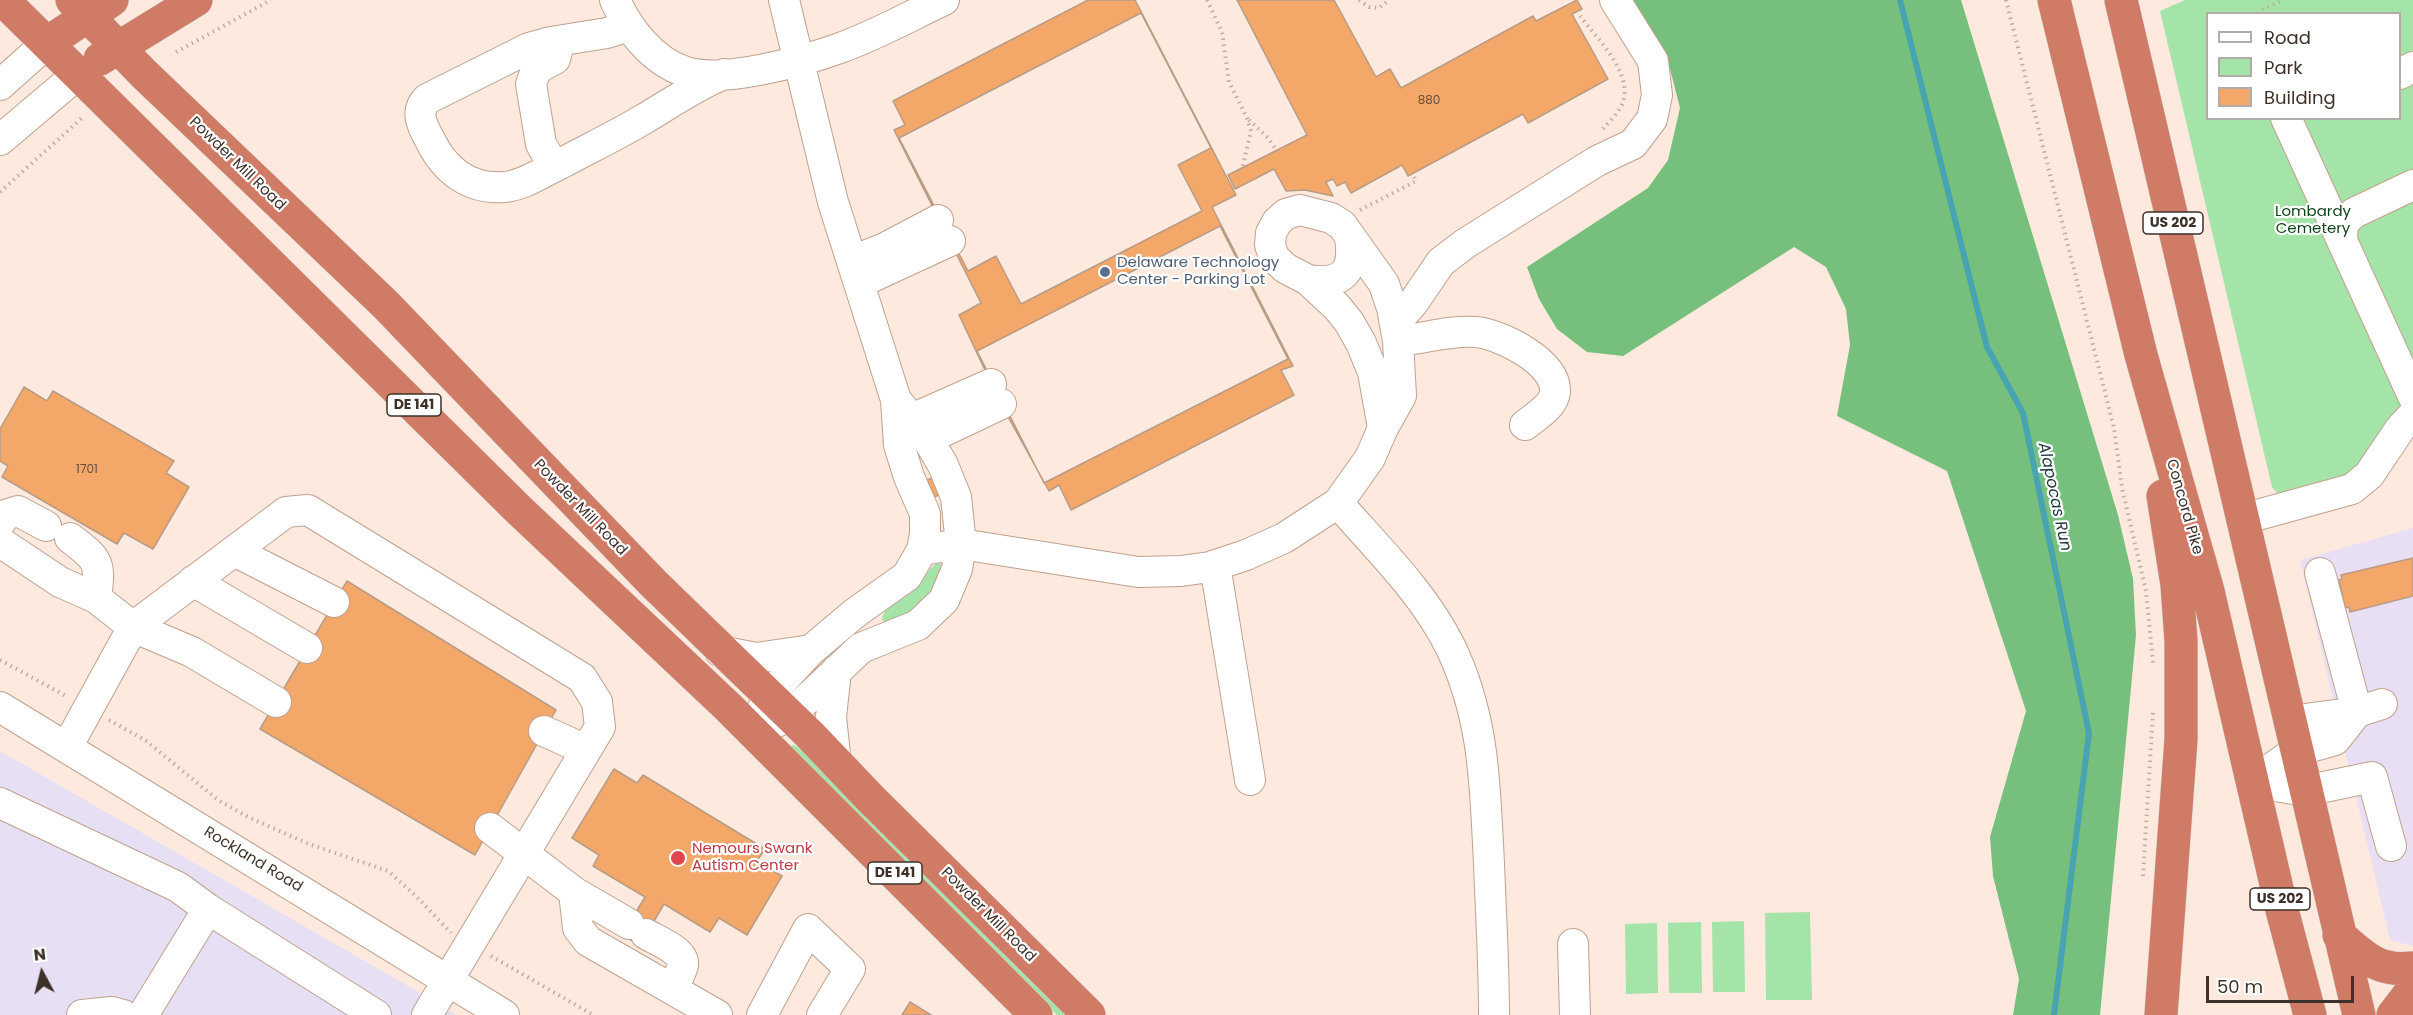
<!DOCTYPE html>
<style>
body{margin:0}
#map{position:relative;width:2413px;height:1015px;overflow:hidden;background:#fde9dd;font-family:Poppins,sans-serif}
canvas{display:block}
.legend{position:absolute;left:2206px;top:12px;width:195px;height:108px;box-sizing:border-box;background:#fff;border:2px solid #b1ada9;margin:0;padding:8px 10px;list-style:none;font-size:18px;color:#3d3129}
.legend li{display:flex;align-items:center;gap:12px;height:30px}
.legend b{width:30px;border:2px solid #b1ada9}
.north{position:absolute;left:12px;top:943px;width:60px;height:60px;-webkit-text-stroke:4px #fff;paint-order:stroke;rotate:353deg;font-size:16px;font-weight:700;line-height:24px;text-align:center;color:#3d3129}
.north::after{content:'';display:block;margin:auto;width:21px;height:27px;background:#3d3129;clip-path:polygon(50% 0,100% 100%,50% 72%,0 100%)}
.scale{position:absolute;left:2206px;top:976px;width:148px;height:27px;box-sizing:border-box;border:3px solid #3d3129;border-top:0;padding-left:8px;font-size:18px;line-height:21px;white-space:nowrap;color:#3d3129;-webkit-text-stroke:4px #fff;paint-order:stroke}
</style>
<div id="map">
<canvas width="2413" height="1015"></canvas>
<ul class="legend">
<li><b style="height:8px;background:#fff"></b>Road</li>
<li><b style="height:16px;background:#a5e4a8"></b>Park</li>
<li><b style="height:16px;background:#f3a769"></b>Building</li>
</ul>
<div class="north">N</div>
<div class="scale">50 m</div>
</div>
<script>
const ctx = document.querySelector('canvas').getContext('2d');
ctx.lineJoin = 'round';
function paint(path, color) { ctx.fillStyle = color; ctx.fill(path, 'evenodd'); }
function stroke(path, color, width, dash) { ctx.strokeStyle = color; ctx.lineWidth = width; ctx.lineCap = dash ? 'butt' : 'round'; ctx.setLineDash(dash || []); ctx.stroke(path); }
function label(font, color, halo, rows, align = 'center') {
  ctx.font = font + ' Poppins,sans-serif'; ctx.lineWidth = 4.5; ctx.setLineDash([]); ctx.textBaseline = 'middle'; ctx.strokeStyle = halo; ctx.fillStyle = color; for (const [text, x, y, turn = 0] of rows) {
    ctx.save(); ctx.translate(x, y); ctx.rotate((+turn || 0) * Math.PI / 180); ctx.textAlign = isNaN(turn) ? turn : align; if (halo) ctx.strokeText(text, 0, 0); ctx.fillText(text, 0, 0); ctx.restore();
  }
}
const commercial = new Path2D(`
 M2413,528V946L2390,940L2300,560Z`);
const medical = new Path2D(`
 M0,751L403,983L456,1015H0Z`);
const green = new Path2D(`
 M2185,0H2413V403L2353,478L2281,497L2272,487L2160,11ZM2208,14H2400V118H2208Z
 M938,563L943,565L945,574L915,612L885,623L882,619C884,605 903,600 913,591C923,582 926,569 938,563Z
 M794,745L800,749L1071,1015H1057L877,837L789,746Z
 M1810,912L1812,1000H1766L1765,913Z
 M1744,921L1745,992H1713L1712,922Z
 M1701,922L1702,993H1669L1668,923Z
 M1657,923L1658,993L1626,994L1625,924Z`);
const forest = new Path2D(`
 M1632,0H1961L2118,515L2133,579L2136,635L2100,1015H2013L2019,979L1993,876L1990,837L2026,711L1947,471L1837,416L1850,345L1846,309L1826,267L1794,247L1623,356L1587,352L1557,329L1539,299L1527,267L1648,188L1668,160L1680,108L1670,69Z`);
const stream = new Path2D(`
 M1900,0L1987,347L2023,413L2089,733L2054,1015`);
const building = new Path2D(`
 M1088,0H1135L1236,195L1212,207L1293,366L1281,370L1294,395L1071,510L1059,485L1049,491L1001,404L959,315L981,303L894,130L905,125L893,101Z
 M1237,0H1334L1376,77L1390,69L1401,88L1533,16L1536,21L1577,0L1582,9L1572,14L1608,79L1528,123L1523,114L1408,176L1402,165L1351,193L1345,182L1337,186L1333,179L1326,182L1333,196L1305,190L1286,191L1274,169L1235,189L1228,175L1307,135Z
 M1141,13L1211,148L1178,165L1202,211L1021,304L996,256L968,271L899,138Z
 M1220,226L1288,359L1044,483L977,351Z
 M24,387L47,401L53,391L174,461L166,473L189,487L153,549L124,533L117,544L2,477L8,466L0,461V429Z
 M937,476L943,494L933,497L927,480Z
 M2413,558V596L2350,612L2349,607L2345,608L2339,580L2342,579L2341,575Z
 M347,581L556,710L475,855L260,729Z
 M614,769L637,783L643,775L765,849L757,861L782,876L747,935L719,918L710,932L664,904L640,945L622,935L645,897L593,866L599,855L572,838Z
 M910,1002L931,1015H902Z`);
const path = new Path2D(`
 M1207,0L1222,32L1229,82L1247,118L1251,131L1242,169
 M1359,0L1369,7L1379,8L1389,0
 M2006,0L2114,428L2122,488L2146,591L2153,663
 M2258,14L2263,9L2284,0
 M1580,16C1596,37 1633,73 1623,102C1619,113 1608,123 1600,132
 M176,52L271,0
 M1249,120L1268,138L1277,151
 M0,192L83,117
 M1360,210L1416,181L1413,174
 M0,660L68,697
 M109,720L145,740L218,800L250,818L309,844L388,871L417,897L451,933
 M2143,876L2153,712
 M491,956L593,1015`);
const minor = new Path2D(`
 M615,0C628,29 652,60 683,71C719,85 804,61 840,48C876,35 910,16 944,0
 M629,26L607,33L551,42L529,48L427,99C414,112 423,127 430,140C445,171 470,190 505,187C524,185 543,172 560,164C588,149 617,135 644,119C671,103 695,86 724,74
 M2400,74L2413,67
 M0,85L47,43
 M2286,118L2413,396
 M0,140L78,74
 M554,167L541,144L531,84L535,73L540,67L555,59L560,41
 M2342,240L2343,223L2354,213L2413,185
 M852,261L883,249L938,220
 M1308,280C1343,285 1355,272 1350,238
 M859,283L950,241
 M1395,323L1413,303L1441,262L1466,243L1597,161L1633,144L1652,119L1657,95L1653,61L1615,0
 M1398,341C1424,339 1449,330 1476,332C1500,334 1557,362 1555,392C1554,406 1535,417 1525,425
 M899,431L912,419L991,384
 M907,434L942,432L1001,404
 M1338,503C1377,548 1423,592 1450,646C1485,718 1485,787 1489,864C1491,915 1494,965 1494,1015
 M2243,519L2352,489L2369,475L2400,429L2413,415
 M0,523L5,515L18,511L46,526
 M70,538C99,560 101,562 96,598
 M0,542L60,582L96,598L133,627L192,652L276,702
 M922,550L961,544L1138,572L1181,571L1210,567L1246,555L1284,538L1338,503L1370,458L1383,428L1401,396L1398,341L1392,308L1384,284L1342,225L1331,218L1300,210L1286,214L1277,222L1271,233L1270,245L1274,257L1285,268L1308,280L1337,307L1349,322L1361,343L1373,372L1383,428
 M234,551L334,602
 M1215,565L1250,780
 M2320,573L2357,712
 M193,581L307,648
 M720,651L756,658L811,650
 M0,707L504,1015
 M2290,721L2357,712L2382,704
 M768,726L789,716L861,648L918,625L944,600L957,569L961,544L956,497L943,465L927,438L896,400
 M544,731L586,750
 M753,733L768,696L811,650L855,613L907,576L922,550L925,534V514L909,477L899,445L896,400L833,202L784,0
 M67,747L133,627L286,512L308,510L582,678L597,702L600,727L427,1015
 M836,764L831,717L836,671
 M2252,782L2305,791L2372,777L2391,846
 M2252,782L2296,751L2335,740L2357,712
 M0,803L178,887L208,909L376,1015
 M490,828L574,892L578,928L588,941L717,1015
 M574,892L629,924
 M646,934C656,940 685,951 683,965C681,973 676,981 673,988
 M1573,944L1575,1015
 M82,1015L112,1012L123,1015
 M143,1015L208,909
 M762,1015L808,929L850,969L822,1015`);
const highway = new Path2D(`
 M3,0L519,510L728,707L1036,1015
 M72,0L144,74L386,305L653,583L809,734L870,798L1089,1015
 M2054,0L2141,355L2208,591L2282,910L2310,1015
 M2121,0L2359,1015
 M47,43L112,0
 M100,59L196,0
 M2339,935C2364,957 2378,972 2413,968
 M2161,1015L2181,739V641L2177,585L2163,496
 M2393,1015L2413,989`);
const markers = [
 [1105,272,6,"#5c6f8a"],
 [678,858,8,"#e0444e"]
];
const numberNames = [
 ["880",1429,101],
 ["1701",87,470]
];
const shields = [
 [2173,223,60],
 [414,405,54],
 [895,873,54],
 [2280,899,60]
];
const shieldNames = [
 ["US 202",2173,223],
 ["DE 141",414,405],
 ["DE 141",895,873],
 ["US 202",2280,899]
];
const streetNames = [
 ["Powder Mill Road",237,164,44],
 ["Concord Pike",2184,507,74],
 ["Powder Mill Road",580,508,46],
 ["Rockland Road",253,860,31],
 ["Powder Mill Road",988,915,45]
];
const parkNames = [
 ["Lombardy",2313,212],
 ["Cemetery",2313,229]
];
const serviceNames = [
 ["Delaware Technology",1117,263],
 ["Center - Parking Lot",1117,280]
];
const healthNames = [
 ["Nemours Swank",692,849],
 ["Autism Center",692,866]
];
const waterNames = [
 ["Alapocas Run",2054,497,78]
];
paint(commercial, '#e9dff4');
paint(medical, '#e7e0f5');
paint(green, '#a5e4a8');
paint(forest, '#77bf7c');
stroke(stream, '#49a4b2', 6);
paint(building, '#f3a769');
stroke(building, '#b89c86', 1.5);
stroke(minor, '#c1a18e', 32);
stroke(highway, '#d4d2d0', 34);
stroke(path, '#beada2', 4, [1.5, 4.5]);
stroke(minor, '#fff', 30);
stroke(highway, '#d07b65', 33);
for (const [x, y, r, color] of markers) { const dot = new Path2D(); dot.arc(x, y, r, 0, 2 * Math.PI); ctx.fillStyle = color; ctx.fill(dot); stroke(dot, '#fff', 2); }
label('12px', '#6a4e39', null, numberNames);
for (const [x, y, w] of shields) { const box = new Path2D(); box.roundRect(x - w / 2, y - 11, w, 22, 4.5); ctx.fillStyle = '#fff'; ctx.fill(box); stroke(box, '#3d3129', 1.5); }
label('bold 14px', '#3d3129', null, shieldNames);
label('15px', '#3d3129', '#fff', streetNames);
label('15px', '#114419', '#fff', parkNames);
label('15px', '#4e5e75', '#fff', serviceNames, 'left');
label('15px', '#be3a42', '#fff', healthNames, 'left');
label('italic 16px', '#223a3e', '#fff', waterNames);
</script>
